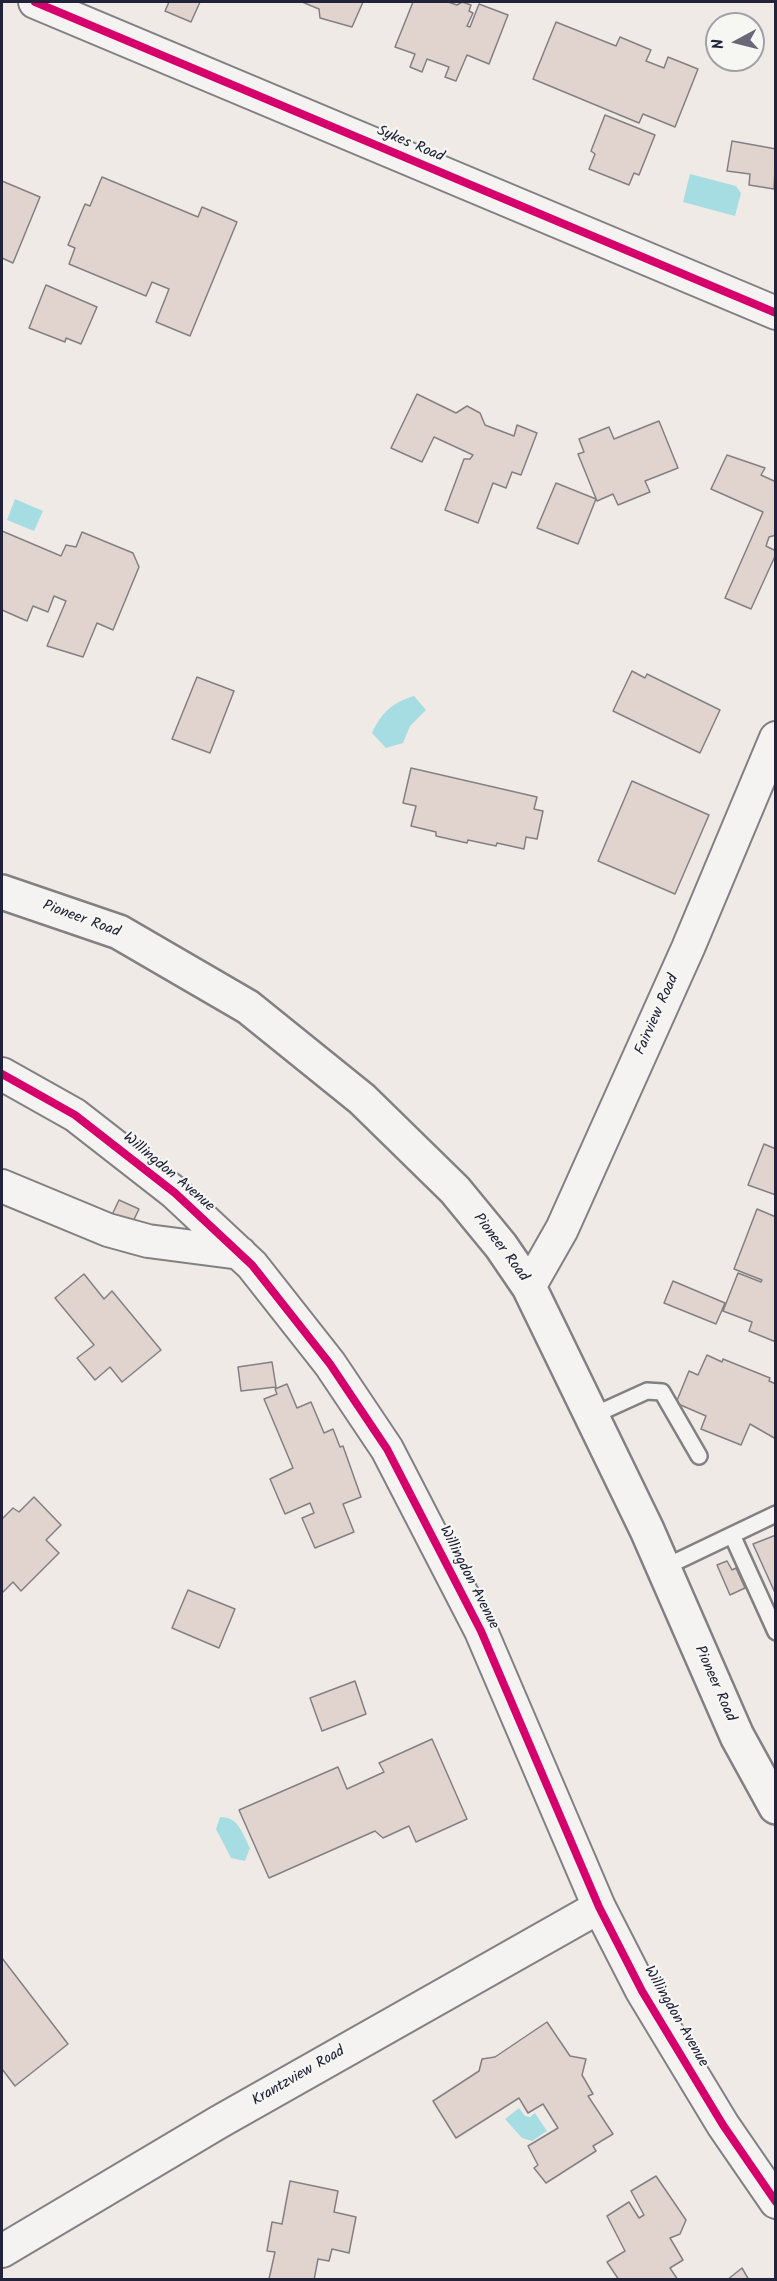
<!DOCTYPE html>
<style>
body{margin:0}
#map{position:relative;width:777px;height:2281px;overflow:hidden;background:#f0eae6;font-family:Kalam,sans-serif}
canvas{display:block}
.frame{position:absolute;inset:0;border:3px solid #22223b;pointer-events:none}
.north{position:absolute;left:705px;top:12px;width:60px;height:60px;box-sizing:border-box;background:#f6f6f2;border:2px solid #a1a1a9;border-radius:50%;rotate:263deg;font-size:16px;font-weight:700;line-height:24px;text-align:center;color:#22223b}
.north::after{content:'';display:block;margin:auto;width:21px;height:27px;background:#6a6877;clip-path:polygon(50% 0,100% 100%,50% 72%,0 100%)}
</style>
<div id="map">
<canvas width="777" height="2281"></canvas>
<div class="frame"></div>
<div class="north">N</div>
</div>
<script>
const ctx = document.querySelector('canvas').getContext('2d');
ctx.lineJoin = 'round';
function paint(path, color) { ctx.fillStyle = color; ctx.fill(path, 'evenodd'); }
function stroke(path, color, width, dash) { ctx.strokeStyle = color; ctx.lineWidth = width; ctx.lineCap = dash ? 'butt' : 'round'; ctx.setLineDash(dash || []); ctx.stroke(path); }
function label(font, color, halo, rows, align = 'center') {
  ctx.font = font + ' Kalam,sans-serif'; ctx.lineWidth = 4.5; ctx.setLineDash([]); ctx.textBaseline = 'middle'; ctx.strokeStyle = halo; ctx.fillStyle = color; for (const [text, x, y, turn = 0] of rows) {
    ctx.save(); ctx.translate(x, y); ctx.rotate((+turn || 0) * Math.PI / 180); ctx.textAlign = isNaN(turn) ? turn : align; if (halo) ctx.strokeText(text, 0, 0); ctx.fillText(text, 0, 0); ctx.restore();
  }
}
const water = new Path2D(`
 M690,174L736,186L741,193L735,216L683,202Z
 M15,499L43,511L34,531L7,520Z
 M414,696L426,710L410,726L403,743L386,748L372,733C381,713 393,702 414,696Z
 M220,1817C239,1817 242,1833 250,1848L245,1861L231,1858L216,1829Z
 M519,2108L525,2116L530,2117L535,2113L547,2131L532,2141L522,2138L505,2119Z`);
const building = new Path2D(`
 M169,2H200L191,22L165,11Z
 M302,2H363L352,27L320,18L319,9Z
 M413,2H448L457,5L462,2L471,5L469,11L473,13L467,26L470,27L479,4L508,15L489,64L467,55L456,81L445,77L449,67L427,59L422,72L410,67L415,54L395,47Z
 M556,22L616,46L620,37L651,50L646,61L664,68L668,57L698,69L675,127L643,114L639,123L533,79Z
 M605,115L655,135L639,175L634,173L629,185L589,169L595,154L591,151Z
 M732,141L776,149L774,189L749,185L750,174L727,171Z
 M102,177L198,217L202,207L237,222L190,336L156,322L169,289L152,282L146,296L69,264L75,248L68,245L85,204L90,206Z
 M2,181L40,197L13,263L2,258Z
 M46,285L97,307L81,344L66,338L65,342L29,328Z
 M417,394L456,413L467,406L480,413L485,425L514,436L517,425L537,433L521,475L512,472L506,488L493,483L478,523L445,510L464,459H470L473,455L434,437L422,462L391,448Z
 M659,421L678,468L645,481L650,492L618,505L613,494L597,501L578,454L584,452L579,439L609,427L614,439Z
 M727,455L765,468L761,475L774,481L776,479V535L769,537L766,546L776,551V554L751,609L725,598L763,512L711,489Z
 M556,483L596,499L578,544L537,528Z
 M2,531L61,556L66,545L76,547L82,532L133,553L139,567L113,630L97,623L83,657L47,646L66,601L54,596L48,612L33,606L27,621L2,610Z
 M632,671L645,678L647,674L720,710L700,753L613,711Z
 M197,677L234,691L210,753L172,739Z
 M411,768L537,797L534,809L543,811L537,839L526,837L524,849L497,843L496,846L468,840L467,843L436,836V832L411,826L416,806L403,803Z
 M632,781L709,815L675,894L598,861Z
 M764,1144L776,1149V1195L748,1185Z
 M119,1200L139,1209L130,1228L110,1219Z
 M757,1209L776,1217V1342L749,1331L752,1322L723,1311L738,1273L761,1282L762,1280L734,1269Z
 M84,1274L104,1299L112,1291L161,1350L122,1382L110,1367L95,1380L77,1358L94,1345L55,1298Z
 M673,1281L725,1303L716,1324L664,1303Z
 M707,1355L722,1362L723,1359L770,1378L769,1381L776,1384V1439L750,1424L741,1445L701,1429L706,1416L676,1403L689,1371L698,1375Z
 M272,1362L276,1387L241,1391L238,1367Z
 M287,1384L297,1408L311,1402L324,1433L333,1429L340,1447L343,1446L361,1497L343,1504L354,1532L315,1548L302,1518L314,1513L310,1503L285,1514L270,1479L293,1468L264,1399L277,1394L275,1389Z
 M34,1497L61,1525L46,1540L59,1553L21,1591L13,1582L2,1593V1519L13,1508L19,1512Z
 M776,1535V1595L753,1544Z
 M727,1561L732,1570L736,1568L745,1588L730,1595L717,1565Z
 M188,1590L235,1609L219,1648L172,1628Z
 M355,1681L366,1714L322,1731L310,1698Z
 M432,1739L467,1819L416,1842L409,1826L383,1838L375,1831L269,1878L239,1810L338,1767L347,1789L384,1772L379,1763Z
 M2,1958L68,2044L15,2086L2,2069Z
 M547,2022L570,2056L586,2059L582,2075L593,2094L588,2096L613,2134L593,2146L596,2151L546,2183L534,2168L538,2165L528,2146L558,2128L543,2104L528,2113L519,2098L456,2138L433,2101L479,2071L482,2059L495,2057Z
 M656,2176L686,2220L680,2234L670,2238L683,2260L670,2268L678,2280H619L607,2262L625,2251L607,2216L629,2202L639,2218L644,2215L631,2191Z
 M290,2181L338,2191L334,2212L356,2217L349,2253L332,2249L329,2261L318,2259L314,2280L269,2279L275,2252L267,2251L272,2222L282,2224Z
 M742,2268L749,2280H727Z`);
const lane = new Path2D(`
 M592,1416L647,1391L662,1392L699,1456
 M732,1535L776,1632
 M663,1568L776,1514`);
const street = new Path2D(`
 M35,2L776,313
 M2,1074L75,1115L175,1193L252,1265L330,1364L387,1449L481,1631L599,1907L642,1991L723,2125L776,2202
 M2,1186L108,1230L148,1241L240,1253
 M529,1287L562,1229L688,948L776,738
 M2,2251L219,2122L599,1907`);
const secondary = new Path2D(`
 M2,892L119,932L248,1007L362,1099L455,1190L501,1246L529,1287L647,1530L737,1736L776,1807`);
const cycleway = new Path2D(`
 M35,2L776,313
 M2,1074L75,1115L175,1193L252,1265L330,1364L387,1449L481,1631L599,1907L642,1991L723,2125L776,2202`);
const streetNames = [
 ["Sykes Road",410,145,23],
 ["Pioneer Road",81,920,20],
 ["Fairview Road",658,1015,-66],
 ["Willingdon Avenue",168,1173,40],
 ["Pioneer Road",500,1248,53],
 ["Willingdon Avenue",468,1578,63],
 ["Pioneer Road",714,1684,66],
 ["Willingdon Avenue",675,2017,60],
 ["Krantzview Road",299,2077,-30]
];
paint(water, '#a6dde2');
paint(building, '#e1d3ce');
stroke(building, '#838084', 1.5);
stroke(lane, '#838084', 20);
stroke(street, '#838084', 36);
stroke(secondary, '#838084', 38);
stroke(lane, '#f4f3f1', 15);
stroke(street, '#f4f3f1', 32);
stroke(secondary, '#f4f3f1', 33);
stroke(cycleway, '#d6006c', 8);
label('15px', '#22223b', '#f6f6f2', streetNames);
</script>
